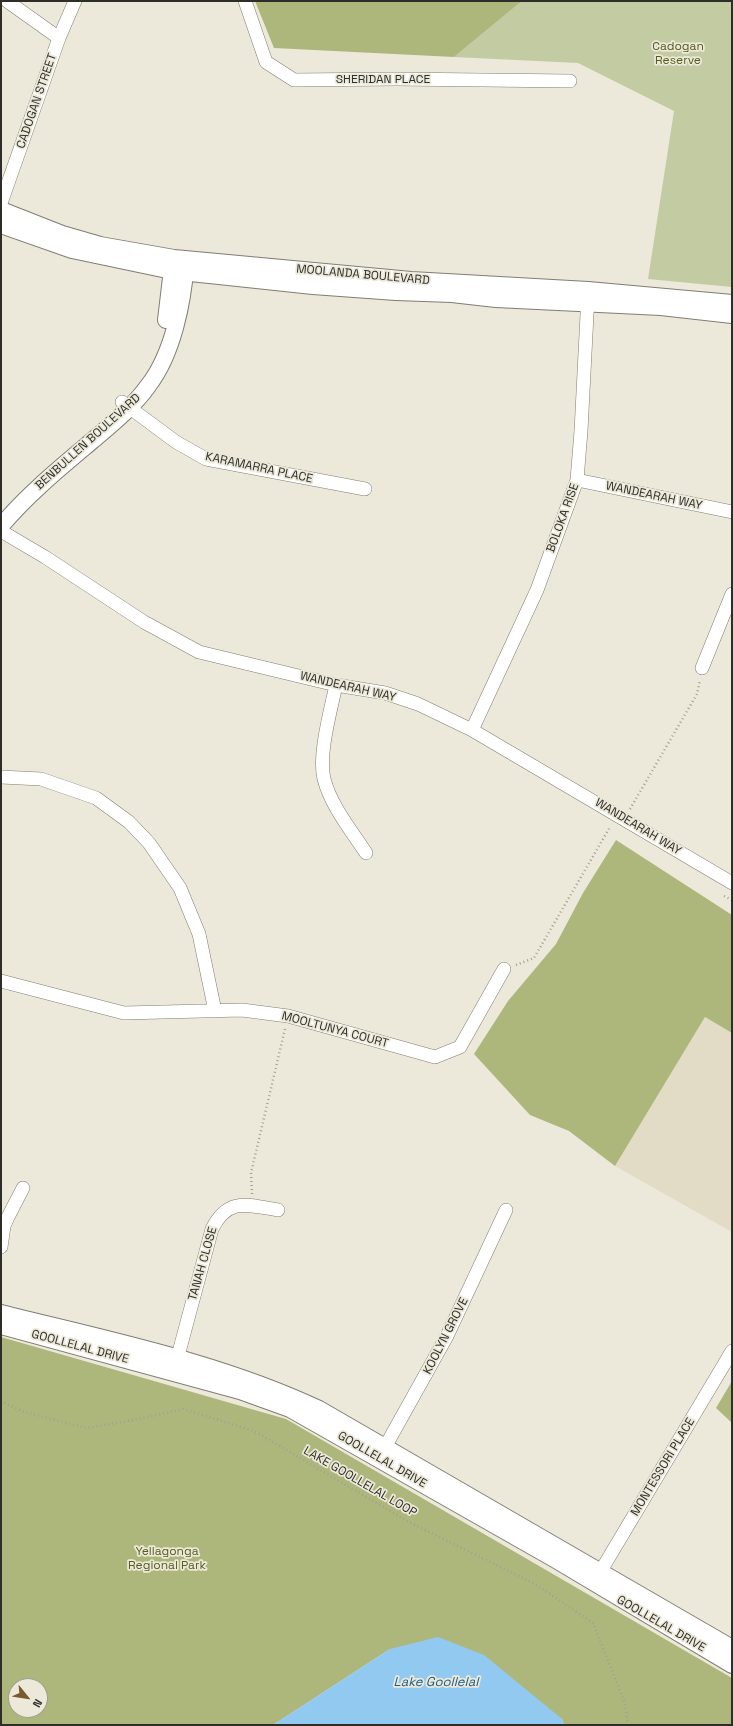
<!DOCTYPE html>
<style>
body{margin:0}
#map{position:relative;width:733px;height:1726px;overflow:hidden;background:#ece9da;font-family:"Space Grotesk",sans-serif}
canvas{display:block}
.frame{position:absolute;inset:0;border:2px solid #2e2d27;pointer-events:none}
.north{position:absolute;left:8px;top:1678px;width:40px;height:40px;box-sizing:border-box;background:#ece9da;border:1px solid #a09e92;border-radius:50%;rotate:120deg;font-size:11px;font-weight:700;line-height:16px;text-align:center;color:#2e2d27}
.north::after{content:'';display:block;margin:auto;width:14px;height:18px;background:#785a2e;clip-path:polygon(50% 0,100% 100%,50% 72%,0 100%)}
</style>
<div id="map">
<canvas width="733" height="1726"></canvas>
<div class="frame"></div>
<div class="north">N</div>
</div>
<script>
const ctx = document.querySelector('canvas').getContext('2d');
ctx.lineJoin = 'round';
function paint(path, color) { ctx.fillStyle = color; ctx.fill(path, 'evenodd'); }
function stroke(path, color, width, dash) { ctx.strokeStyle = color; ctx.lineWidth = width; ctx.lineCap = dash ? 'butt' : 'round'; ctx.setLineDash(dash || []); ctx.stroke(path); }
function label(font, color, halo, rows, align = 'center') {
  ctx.font = font + ' "Space Grotesk",sans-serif'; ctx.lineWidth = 3.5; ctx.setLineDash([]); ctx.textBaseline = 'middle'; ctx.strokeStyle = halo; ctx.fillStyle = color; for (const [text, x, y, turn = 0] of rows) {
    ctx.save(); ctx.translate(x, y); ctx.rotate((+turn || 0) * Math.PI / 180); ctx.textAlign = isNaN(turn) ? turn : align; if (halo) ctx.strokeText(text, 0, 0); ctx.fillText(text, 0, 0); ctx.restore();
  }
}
const built = new Path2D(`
 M705,1017L732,1033V1232L615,1166Z`);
const green = new Path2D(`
 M522,1H732V287L648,279L674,111L578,63L454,57Z`);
const forest = new Path2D(`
 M255,1H522L454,57L274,48Z
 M616,840L732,915V1033L705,1017L615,1166L569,1131L530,1115L474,1054L508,1001L556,944L583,893Z
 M1,1337L286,1419L732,1678V1725H564L562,1719L390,1649L273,1725H1ZM16,1686H40V1710H16Z
 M732,1381V1423L716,1408Z`);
const water = new Path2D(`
 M438,1637L484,1655L562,1719L564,1725H273L390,1649Z`);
const path = new Path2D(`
 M630,809L697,694L700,680
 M724,896L732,900
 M516,965L534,958L610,827
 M252,1194L251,1173L285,1029
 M1,1401L24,1412L87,1428L139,1419L183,1409L254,1431L409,1522L535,1584L593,1623L624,1701L628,1725`);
const minor = new Path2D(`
 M7,1L59,38
 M245,1L266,62L294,80L396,79L570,81
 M1,203L59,38L75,1
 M122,402L176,442L206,459L365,489
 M577,480L732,512
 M1,531L45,557L144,622L199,652L336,685L385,693L418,704L472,730L732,883
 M702,668L732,594
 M336,685C331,709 318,755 324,779C331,806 351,830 366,853
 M472,730L537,590L577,480L581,431L588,295
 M1,777L41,779L96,798L129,822L149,843L180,888L199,934L215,1011
 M1,981L124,1013L242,1010L288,1016L435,1057L460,1047L504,969
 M1,1247L4,1226L8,1217L23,1188
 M175,1367L212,1229C228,1197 247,1205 278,1210
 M380,1456L447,1336L506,1210
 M596,1579L732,1351`);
const tertiary = new Path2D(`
 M1,210L62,234L100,245L174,258L411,280L588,290L732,303
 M1,225L72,250L172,271L313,286L396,292L452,294L496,299L661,307L732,315
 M166,320L173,261
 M1,526C28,494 60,468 92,441C112,424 133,407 148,386C173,354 183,302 186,262
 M1,1313C108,1340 219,1362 319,1409L732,1648
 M1,1326L240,1391L290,1409L556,1560L732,1665`);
const parkNames = [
 ["Cadogan",678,47],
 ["Reserve",678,61],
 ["Yellagonga",167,1552],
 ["Regional Park",167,1566]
];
const streetNames = [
 ["SHERIDAN PLACE",383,80],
 ["CADOGAN STREET",37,101,-71],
 ["MOOLANDA BOULEVARD",363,275,5],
 ["BENBULLEN BOULEVARD",88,442,-42],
 ["KARAMARRA PLACE",259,468,12],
 ["WANDEARAH WAY",654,496,12],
 ["BOLOKA RISE",563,518,-70],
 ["WANDEARAH WAY",348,687,13],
 ["WANDEARAH WAY",638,827,31],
 ["MOOLTUNYA COURT",335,1030,15],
 ["TANAH CLOSE",203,1264,-74],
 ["KOOLYN GROVE",446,1336,-63],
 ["GOOLLELAL DRIVE",80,1347,15],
 ["GOOLLELAL DRIVE",382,1460,30],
 ["MONTESSORI PLACE",663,1467,-59],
 ["LAKE GOOLLELAL LOOP",360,1482,30],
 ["GOOLLELAL DRIVE",661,1624,30]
];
const waterNames = [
 ["Lake Goollelal",436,1682]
];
paint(built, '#e2dcc7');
paint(green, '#c3cba3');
paint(forest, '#adb77c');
paint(water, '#92c9f0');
stroke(minor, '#817d71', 14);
stroke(tertiary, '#817d71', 18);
stroke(path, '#a2a094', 2.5, [1, 3]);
stroke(minor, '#fff', 13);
stroke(tertiary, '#fff', 16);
label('12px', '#545c1b', '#ece9da', parkNames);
label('12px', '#2e2d27', '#ece9da', streetNames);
label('italic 13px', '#1d5c82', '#ece9da', waterNames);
</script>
